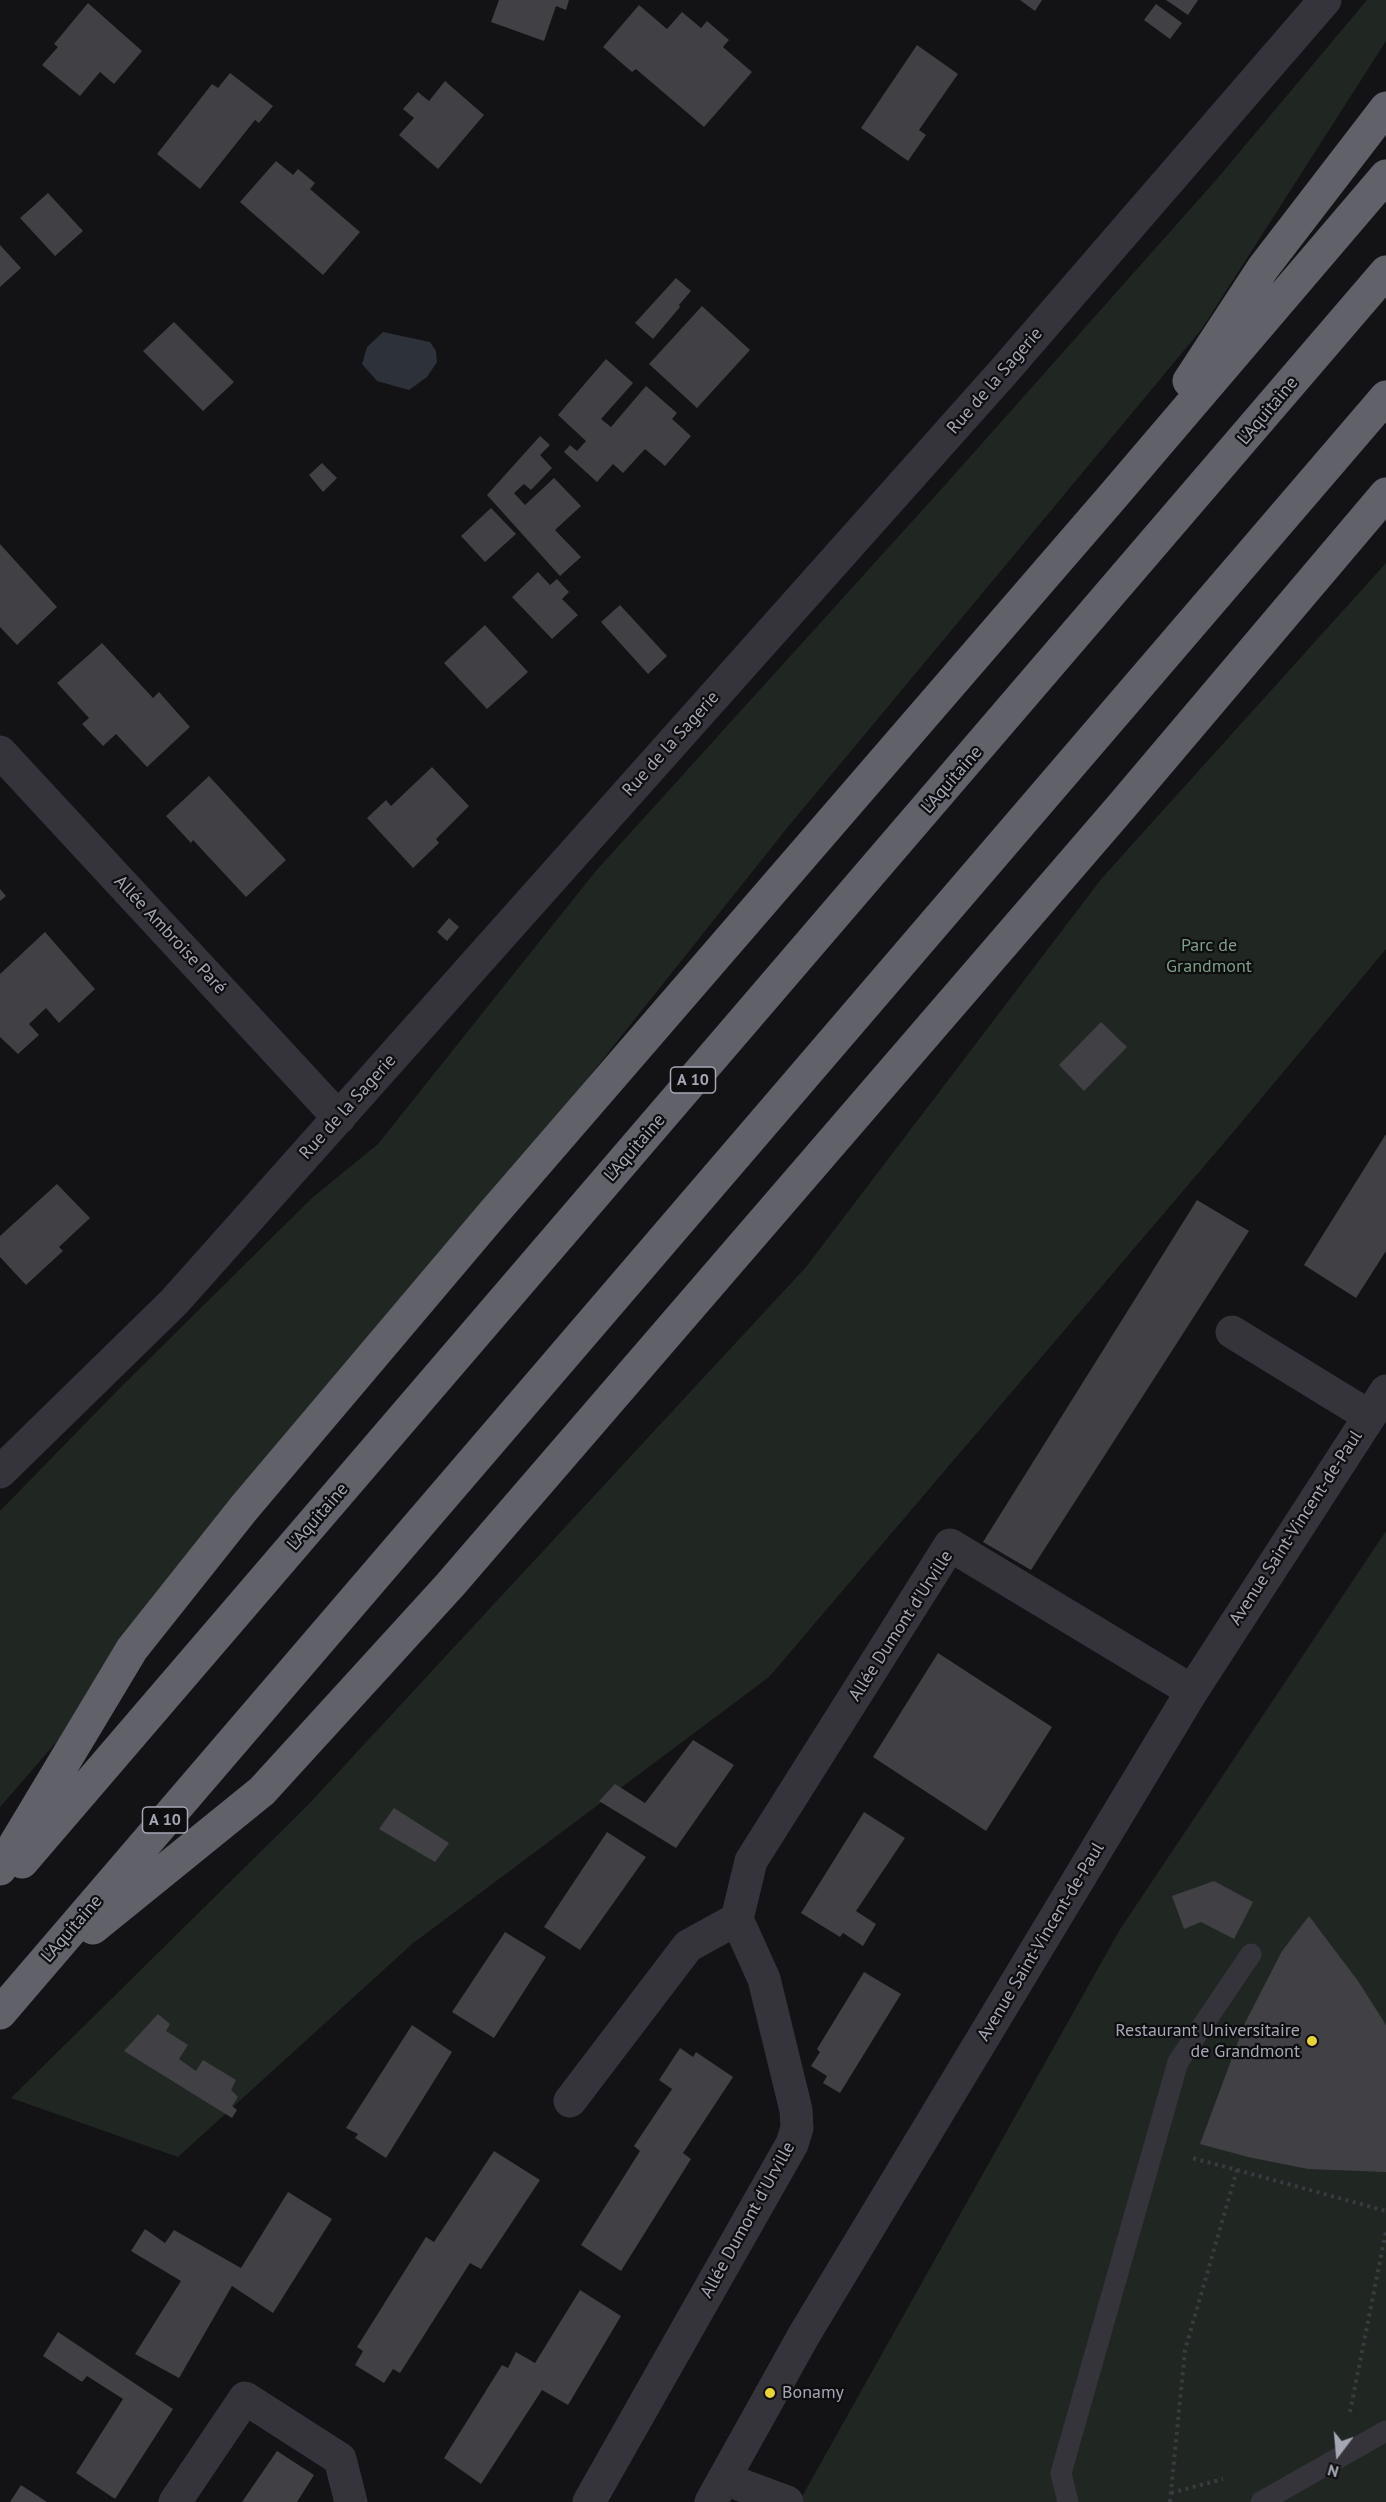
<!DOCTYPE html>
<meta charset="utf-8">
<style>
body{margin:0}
#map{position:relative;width:1386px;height:2502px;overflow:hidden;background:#131315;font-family:"PT Sans",sans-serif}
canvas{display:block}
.north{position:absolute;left:1308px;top:2424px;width:60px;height:60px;-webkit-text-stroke:4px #0e0e10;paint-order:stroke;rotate:196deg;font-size:16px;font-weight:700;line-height:24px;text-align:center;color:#a5a7b5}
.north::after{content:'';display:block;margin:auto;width:21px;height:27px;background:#a5a7b5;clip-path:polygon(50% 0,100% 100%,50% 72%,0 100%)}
</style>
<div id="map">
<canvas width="1386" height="2502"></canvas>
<div class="north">N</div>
</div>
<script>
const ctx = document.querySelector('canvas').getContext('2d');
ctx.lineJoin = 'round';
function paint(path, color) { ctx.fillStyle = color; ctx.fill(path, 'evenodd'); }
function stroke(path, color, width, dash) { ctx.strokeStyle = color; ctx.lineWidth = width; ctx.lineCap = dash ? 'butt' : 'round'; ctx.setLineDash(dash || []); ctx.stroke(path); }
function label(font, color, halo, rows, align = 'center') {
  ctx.font = font + ' "PT Sans",sans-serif'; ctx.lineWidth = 4.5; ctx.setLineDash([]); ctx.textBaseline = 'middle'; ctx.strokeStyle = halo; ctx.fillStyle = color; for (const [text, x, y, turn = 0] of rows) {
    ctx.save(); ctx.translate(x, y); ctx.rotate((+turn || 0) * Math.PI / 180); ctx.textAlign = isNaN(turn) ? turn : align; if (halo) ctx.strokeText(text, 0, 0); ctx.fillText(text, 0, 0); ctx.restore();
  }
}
const green = new Path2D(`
 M1367,0H1386V41L1201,330L787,828L92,1701L0,1807V1511L119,1389L312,1198L378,1144L595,872L946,484L1217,179Z
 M1386,563V949L1234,1131L769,1677L412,1944L178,2157L11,2098L307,1806L806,1267L1102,878Z
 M1386,1531V2502H799L1119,1931Z`);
const water = new Path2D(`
 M383,332L430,342L436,351L437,362L427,377L409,390L377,381L362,364L367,347Z`);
const building = new Path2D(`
 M499,0H569L566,10L556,6L544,41L491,22Z
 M1020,0H1042L1035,11Z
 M1166,0H1198L1188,15Z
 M88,3L142,51L114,84L100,72L80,96L42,65L58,47L54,44Z
 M1156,4L1182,23L1170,39L1144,20Z
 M639,5L667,29L682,12L701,28L707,21L729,40L723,47L752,72L704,127L636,69L632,72L603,47Z
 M917,45L958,74L919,130L926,135L908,161L861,128Z
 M230,73L273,106L259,123L255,120L200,189L157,154L212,84L218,88Z
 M445,81L484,115L438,169L399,135L414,118L403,109L418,92L429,101Z
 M276,161L293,175L298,169L315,183L310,189L360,232L323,275L240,202Z
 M48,193L83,231L55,256L20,218Z
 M0,245L21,268L0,287Z
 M676,278L691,291L679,305L680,307L653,339L635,323Z
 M702,306L750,350L697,408L649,364Z
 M174,322L234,382L203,411L143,351Z
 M606,359L633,383L601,419L611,427L646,386L677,413L672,419L691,436L665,466L645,449L623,473L613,464L597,482L564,452L570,445L577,451L586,441L558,415Z
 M540,436L550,445L540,455L552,468L531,490L524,484L514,493L525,505L554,478L581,506L555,530L581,557L560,576L487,495Z
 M322,463L337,478L323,492L309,475Z
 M491,508L516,534L485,562L461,536Z
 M0,544L57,607L17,645L0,627Z
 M538,572L550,585L557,579L569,592L562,599L578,615L552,639L512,597Z
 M620,605L667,656L648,674L601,622Z
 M485,625L528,672L487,709L444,663Z
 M102,643L153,698L159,692L190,727L147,767L116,734L103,746L82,724L89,718L57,683Z
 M432,767L469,806L436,839L439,843L413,868L367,818L386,800L391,806Z
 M209,776L286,860L246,897L193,840L191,843L166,816Z
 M0,889L6,896L0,901Z
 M449,918L459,927L447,941L437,932Z
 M45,932L95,989L59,1023L46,1008L29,1024L39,1035L18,1054L0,1037V974Z
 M1101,1022L1127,1047L1084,1091L1059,1065Z
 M1386,1134V1251L1356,1298L1304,1265Z
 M57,1184L90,1218L59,1247L63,1251L26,1285L0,1257V1236Z
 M1197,1200L1249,1231L1031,1570L983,1542Z
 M938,1653L1052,1727L986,1831L873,1757Z
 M693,1740L734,1765L676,1848L599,1801L615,1784L645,1803Z
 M394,1808L449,1843L435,1862L379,1829Z
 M864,1812L905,1838L856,1911L876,1924L863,1946L843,1933L840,1937L801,1913Z
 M607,1832L646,1857L580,1950L544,1927Z
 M1214,1881L1253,1902L1234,1939L1201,1922L1184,1929L1172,1896Z
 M1309,1916L1358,1981L1386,2025V2172L1308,2169L1248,2157L1200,2144L1245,2023L1282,1951Z
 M505,1932L546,1957L494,2038L452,2012Z
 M864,1972L901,1994L840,2093L823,2083L827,2076L811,2066L820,2052L817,2049Z
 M158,2014L170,2024L166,2031L188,2045L179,2059L196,2071L203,2060L236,2080L231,2090L238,2097L232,2106L237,2110L232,2118L124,2051Z
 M412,2025L452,2052L386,2158L355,2138L358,2134L346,2128Z
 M680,2048L693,2057L696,2052L733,2077L683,2153L691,2159L621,2271L581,2245L640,2151L634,2146L672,2089L659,2080Z
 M494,2151L540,2180L481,2269L470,2263L400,2373L393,2369L384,2383L355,2365L363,2351L357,2347L426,2237L434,2242Z
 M288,2192L332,2219L273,2313L232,2286L179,2378L135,2354L181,2281L131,2251L145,2229L165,2243L174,2230L241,2268Z
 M580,2290L621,2316L568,2405L542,2390L481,2484L444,2458L502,2365L508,2368L516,2352L535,2363Z
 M58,2332L173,2409L115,2499L76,2473L123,2399L87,2376L82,2382L43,2356Z
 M277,2451L314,2475L297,2502H242Z
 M21,2485L47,2502H10Z`);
const path = new Path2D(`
 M1237,2170L1386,2211
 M1350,2412L1386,2231
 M1171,2493L1223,2479
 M1170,2502L1185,2350L1237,2170L1192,2158`);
const service = new Path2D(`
 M1068,2502L1061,2473L1178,2062L1251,1954
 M1261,2502L1386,2431`);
const minor = new Path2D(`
 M0,752L339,1118
 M1232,1332L1369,1416
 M570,2101L688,1946L737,1919L751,1861L950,1545L1192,1691
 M725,2479L787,2502
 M175,2502L245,2398L340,2459L351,2502
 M589,2502L792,2144L797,2128L796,2110L764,1979L737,1919`);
const tertiary = new Path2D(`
 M0,1472L174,1302L1004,371L1325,0
 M711,2502L804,2335L1192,1691L1386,1391`);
const motorway = new Path2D(`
 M1189,381L1263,268L1386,108
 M22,1862L1386,272
 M0,1869L132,1649L244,1508L490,1217L1113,496L1386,176
 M93,1928L262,1791L450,1585L1121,807L1386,494
 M0,2013L1386,397`);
const markers = [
 [1312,2041,6,"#e9d436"],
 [770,2393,6,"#e9d436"]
];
const shields = [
 [693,1080,45],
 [165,1820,45]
];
const shieldNames = [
 ["A 10",693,1080],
 ["A 10",165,1820]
];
const streetNames = [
 ["Rue de la Sagerie",995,381,-49],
 ["L'Aquitaine",1268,411,-50],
 ["Rue de la Sagerie",671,744,-48],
 ["L'Aquitaine",952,780,-49],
 ["Allée Ambroise Paré",170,935,47],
 ["Rue de la Sagerie",348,1107,-48],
 ["L'Aquitaine",635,1148,-49],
 ["L'Aquitaine",318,1517,-49],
 ["Avenue Saint-Vincent-de-Paul",1296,1528,-57],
 ["Allée Dumont d'Urville",901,1626,-57],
 ["L'Aquitaine",72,1929,-49],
 ["Avenue Saint-Vincent-de-Paul",1041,1942,-59],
 ["Allée Dumont d'Urville",748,2220,-61]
];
const parkNames = [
 ["Parc de",1209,946],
 ["Grandmont",1209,967]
];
const poiNames = [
 ["Restaurant Universitaire",1300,2031],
 ["de Grandmont",1300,2052],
 ["Bonamy",782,2393,"left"]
];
paint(green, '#202722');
paint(water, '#2c313a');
paint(building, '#404045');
stroke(path, '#3a3b40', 4, [3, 4.5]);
stroke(service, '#35343a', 21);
stroke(minor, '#35343a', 33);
stroke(tertiary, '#35343a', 33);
stroke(motorway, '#61616a', 33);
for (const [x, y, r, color] of markers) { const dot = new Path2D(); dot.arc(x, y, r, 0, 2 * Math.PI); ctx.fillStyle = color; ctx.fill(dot); stroke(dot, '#0e0e10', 2); }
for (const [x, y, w] of shields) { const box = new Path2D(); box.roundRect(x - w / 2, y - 13, w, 26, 4.5); ctx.fillStyle = '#0e0e10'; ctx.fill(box); stroke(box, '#a5a7b5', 1.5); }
label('bold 16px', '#a5a7b5', null, shieldNames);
label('18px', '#a5a7b5', '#0e0e10', streetNames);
label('18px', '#7d9f86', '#0e0e10', parkNames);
label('18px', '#a5a7b5', '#0e0e10', poiNames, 'right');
</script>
